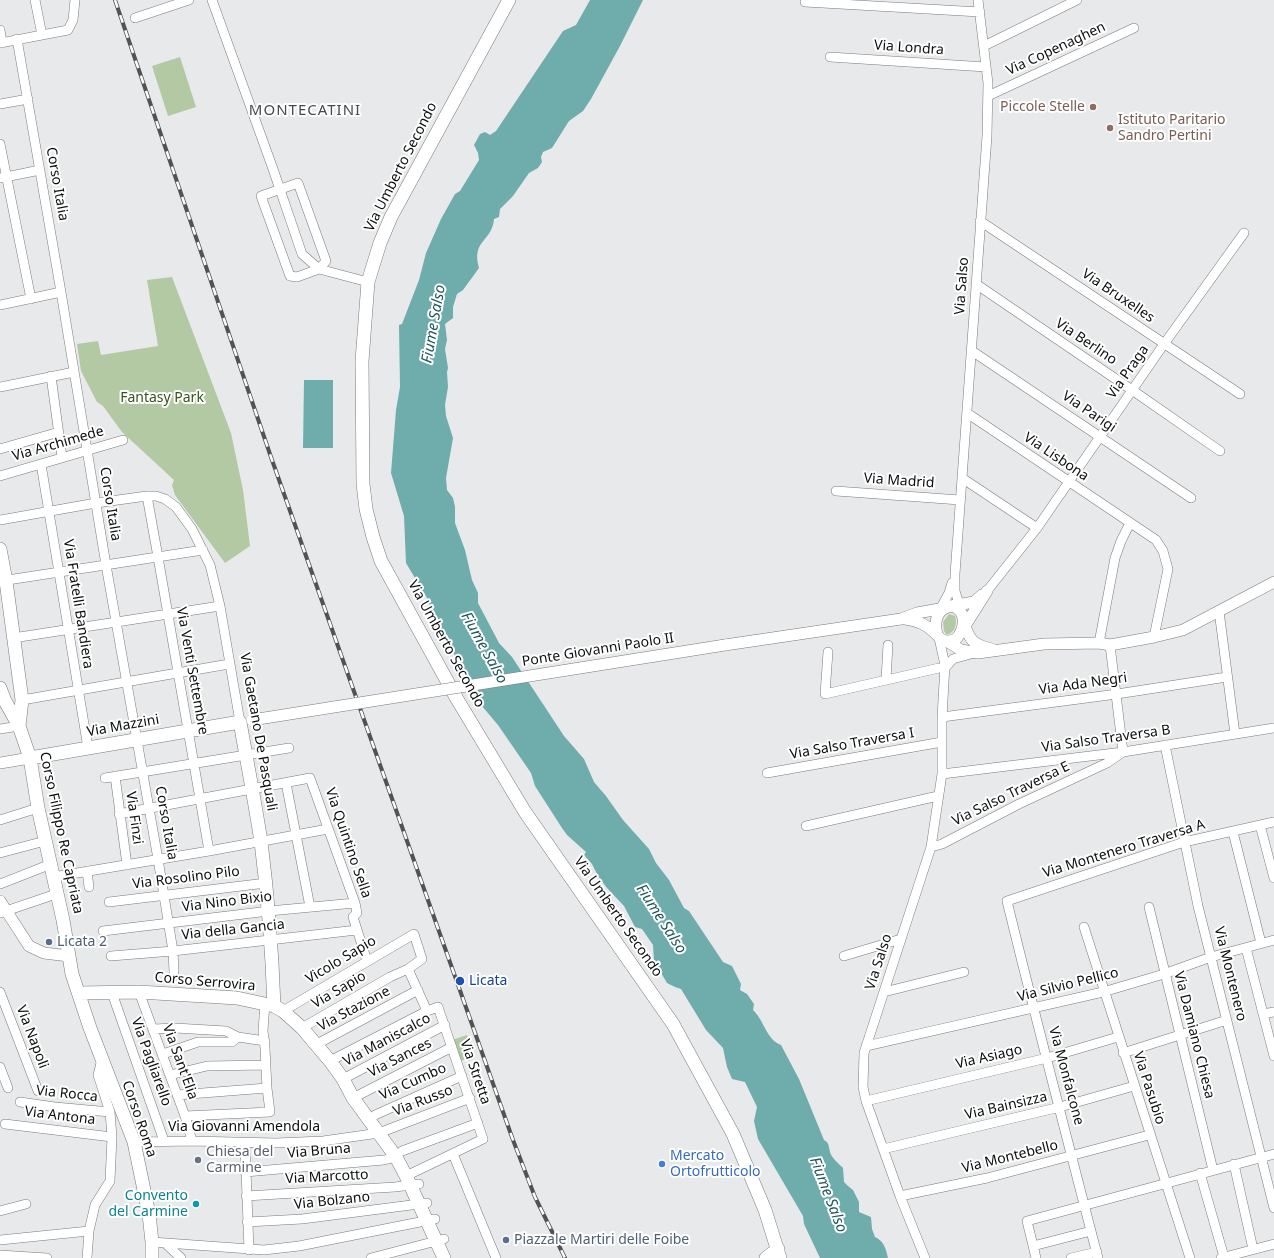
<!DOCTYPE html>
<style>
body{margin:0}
canvas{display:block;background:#e7e9eb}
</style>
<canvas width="1274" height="1258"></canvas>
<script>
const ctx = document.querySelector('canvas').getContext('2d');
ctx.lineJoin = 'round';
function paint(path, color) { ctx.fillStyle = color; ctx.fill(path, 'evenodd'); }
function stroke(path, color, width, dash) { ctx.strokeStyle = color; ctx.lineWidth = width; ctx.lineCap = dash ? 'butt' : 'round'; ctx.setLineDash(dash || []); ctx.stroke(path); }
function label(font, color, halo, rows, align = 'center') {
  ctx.font = font + ' "Noto Sans",sans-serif'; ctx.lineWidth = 4; ctx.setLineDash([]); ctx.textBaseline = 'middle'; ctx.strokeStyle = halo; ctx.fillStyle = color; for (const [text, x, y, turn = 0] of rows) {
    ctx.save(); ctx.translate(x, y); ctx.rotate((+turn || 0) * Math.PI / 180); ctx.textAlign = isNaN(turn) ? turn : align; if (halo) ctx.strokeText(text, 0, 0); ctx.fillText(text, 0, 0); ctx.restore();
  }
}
const green = new Path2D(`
 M180,57L196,107L168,116L152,66Z
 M172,277L231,433L243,490L250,546L225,563L175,495L172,485L174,480L122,432L103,406L97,402L81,371L77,344L98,341L101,355L158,346L147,280Z
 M949,614L955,616C957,622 956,631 949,634H946L944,631L943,622Z
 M467,1035L474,1058L469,1061L468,1058L461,1061L452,1040Z`);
const water = new Path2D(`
 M590,0H643L620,46L591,99L583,111L569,121L552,148L543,152L541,157L542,162L538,168L529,173L513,196L500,209L499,217L494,219C492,242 471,240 479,268L463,290L457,294L453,307V318L445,324L447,340L445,349L448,368L447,372L448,387L445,405L446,416L453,438L446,478L447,490L453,498L455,507V523L465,550L472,580L478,593V603L499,643L512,657L564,736L584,759L594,782L606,796L623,820L649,849L656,863L669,880L684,908L689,911L723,962L732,966L741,984L740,990L747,994L754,1004L753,1010C764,1020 766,1039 781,1045L799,1079L824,1140L827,1142C829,1145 829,1148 830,1152C831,1157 839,1164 843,1168L844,1182L848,1186L853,1190L859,1202V1212L871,1217L872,1229L875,1237C884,1241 886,1249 888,1258H820L804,1224L803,1216L758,1139L754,1121L757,1107L745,1082L732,1079L727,1067L723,1048L706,1030L681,989L675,987L667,983L654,961L653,945L642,929L635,927L624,906L607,888L598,876L592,864L584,855L586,852L567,835L562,828L535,786L531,773L498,725L476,699L463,670L437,625L427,598L406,563L404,516L391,473L396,410L400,387L399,325L402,324L419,280L426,253L441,219L455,194L460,191L479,160L478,153L474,145L480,134L485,132L490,135L496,131L563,31L576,25Z
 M304,380H333V448H303Z`);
const minorTunnel = new Path2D(`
 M174,972L175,985`);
const minor = new Path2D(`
 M35,0L42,35
 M212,0L273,169L302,254L319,269L368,282
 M805,2L980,12
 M135,18L189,0
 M0,30L2,43
 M17,39L61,292L106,565L158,859L173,951L174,972
 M0,43L68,30L73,20L75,0
 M984,46L1077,0
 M830,57L986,67
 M988,96L1134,28
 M0,104L28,99
 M0,144L31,299
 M0,178L40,170
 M298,183L326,261L319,269L297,277L290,276L261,196Z
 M980,221L1240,394
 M976,284L1132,390L1220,451
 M0,305L61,292
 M972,351L1191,498
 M51,376L62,457
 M0,387L74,372
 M967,413L1156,540L1163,551L1168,569L1154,637
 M0,449L59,432
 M41,464L88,748
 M0,476L123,440
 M962,478L1037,528
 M836,491L960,500
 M147,496L158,557L209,851
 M0,520L96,503L147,496H156L165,499L176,507L192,529L210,565L220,606L240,722
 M1,581L203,550
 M987,591L1037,528L1164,344L1244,233
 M961,610L955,591V574L987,136L988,83L978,0
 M1219,611L1235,734
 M938,613L949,593L952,583
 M13,638L220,606
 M1099,643L1115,558L1121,541L1130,523
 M828,652L825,694L939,668H945L953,659L974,653
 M886,679L888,645
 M22,700L229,664
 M942,717L1117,694L1227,677
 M0,729L19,726
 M1165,745L1198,906L1274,1208
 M767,773L942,742
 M942,774L1123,752L1274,728
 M115,776L127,865
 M105,778L289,748
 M286,783L310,907
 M119,814L310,778L355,903L357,913L353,917L367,961
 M0,820L38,808
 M1260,825L1274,878
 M806,826L938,796
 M1233,832L1261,943
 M931,847L942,844L1019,804L1107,763L1123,752L1110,645
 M0,853L45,841
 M87,871L89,887
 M53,877L209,851L328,829
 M0,884L51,864
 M109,902L266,883
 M1149,907L1213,1170
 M0,913L56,894
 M1084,927L1190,1258
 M103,931L269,911L355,903
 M1246,948L1274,1056
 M111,956L173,951L357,930
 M844,956L901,939
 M408,969L427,1011
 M0,992L38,1091
 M139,992L185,1116L192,1141
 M884,992L964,972
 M112,993L164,1141
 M283,1011L414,934L422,959L408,969L390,977L302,1028
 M1263,1014L1274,1012
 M154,1029L175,1028L226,1031L238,1037
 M317,1044L418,990
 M866,1046L1103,992L1164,974L1211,957L1274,940
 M1123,1053L1227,1020
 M163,1054L198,1042H232L238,1037L265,1041
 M330,1061L427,1011L438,1007L483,1139L406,1176
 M0,1067L8,1088
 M170,1075L207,1066L266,1065
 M343,1079L445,1025
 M177,1095L267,1088
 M353,1098L452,1047
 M866,1101L1047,1058L1118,1037
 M20,1102L55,1107L110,1112
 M375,1115L462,1076
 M185,1116L270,1112L267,1088L265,1048L263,1031L265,1003
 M5,1124L112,1137
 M134,1142L192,1141L276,1143L323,1141L379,1133L470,1098
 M245,1143L249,1250
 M883,1149L1060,1107L1134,1086
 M402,1151L478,1123
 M453,1154L496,1258
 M1234,1164L1253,1249
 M245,1172L384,1160L396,1157
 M1200,1173L1224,1257
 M246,1196L395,1187L419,1184
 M900,1196L987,1178L1149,1135
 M0,1211L26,1204
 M247,1222L302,1219L427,1203
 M0,1240L89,1231
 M152,1242L264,1250L299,1246L435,1219
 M165,1243L181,1258
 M1033,1246L1091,1231
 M0,1255L47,1258
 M87,1258L89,1231L95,1205L110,1181L112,1137L110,1112L98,1075L102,1059
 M371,1258L444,1239
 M925,1258L900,1196L866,1101L863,1087L864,1053L931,847L942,774V717L945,665L939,638
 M1036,1258L1027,1221L1274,1154
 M1071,1258L1097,1252
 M1098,1258C1067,1139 1036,1020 1007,901L1184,842L1274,822
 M1221,1258L1274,1244`);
const tertiary = new Path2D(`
 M951,606C968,610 965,629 956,639C948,642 942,642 937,635C934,622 936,609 951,606Z
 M951,606L974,602L982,595
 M905,619C919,621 927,625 937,635
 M964,622C969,640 973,645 992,649
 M963,629L987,591
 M948,642L961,650L978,653L1044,644L1099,643L1110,645L1154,637L1183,630L1274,582
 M725,645L901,619L917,613L945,608
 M0,763L30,758
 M0,901L29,946L44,953L69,956`);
const secondary = new Path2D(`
 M509,0L391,217L380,243L368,282L362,361L363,484L366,509L373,537L381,561L457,699L525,812L673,1024L733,1134L765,1210L780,1258
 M0,549L6,581L22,700L19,726
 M0,688L5,701L19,726L30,758L38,808L63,920L72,974L90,1028L134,1142L149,1214L152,1242V1258
 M30,758L240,722C247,762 255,802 261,842C268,897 272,951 274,1006
 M79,993L139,992L237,998L274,1006L283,1011L302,1028L330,1061L343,1079L353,1098L396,1157L406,1176L444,1258
 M766,1258L778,1249`);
const rail = new Path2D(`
 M115,0L272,460L513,1140L535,1197L565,1258`);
const tertiaryBridge = new Path2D(`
 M252,720L725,645`);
const markers = [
 [1093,107,4,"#8d6e63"],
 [1110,128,4,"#8d6e63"],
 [49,942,4,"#5c6f8a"],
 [460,981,5,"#1a4fb4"],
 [198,1160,4,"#6b7280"],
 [662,1164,4,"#3f7fe0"],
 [196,1204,4,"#0f9aa8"],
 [506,1240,4,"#5c6f8a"]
];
const streetNames = [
 ["Via Londra",909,48,4],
 ["Via Copenaghen",1056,49,-25],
 ["Via Umberto Secondo",401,167,-63],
 ["Corso Italia",57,184,80],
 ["Via Salso",962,286,-86],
 ["Via Bruxelles",1118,296,34],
 ["Via Berlino",1086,342,34],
 ["Via Praga",1128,372,-55],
 ["Via Parigi",1089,412,34],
 ["Via Archimede",58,444,-16],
 ["Via Lisbona",1056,457,34],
 ["Via Madrid",899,481,4],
 ["Corso Italia",110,504,81],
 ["Via Fratelli Bandiera",78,604,81],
 ["Via Umberto Secondo",446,644,61],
 ["Ponte Giovanni Paolo II",598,650,-9],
 ["Via Venti Settembre",192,671,80],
 ["Via Ada Negri",1083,684,-8],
 ["Via Mazzini",123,726,-10],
 ["Via Gaetano De Pasquali",258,732,80],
 ["Via Salso Traversa B",1106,739,-8],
 ["Via Salso Traversa I",852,744,-10],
 ["Via Salso Traversa E",1011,794,-26],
 ["Via Finzi",134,818,82],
 ["Corso Italia",166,823,80],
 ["Corso Filippo Re Capriata",61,833,78],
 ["Via Quintino Sella",348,843,71],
 ["Via Montenero Traversa A",1124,849,-17],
 ["Via Rosolino Pilo",186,878,-7],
 ["Via Nino Bixio",227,902,-7],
 ["Via Umberto Secondo",618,917,55],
 ["Via della Gancia",233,930,-6],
 ["Vicolo Sapio",341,960,-31],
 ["Via Salso",879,962,-72],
 ["Via Montenero",1230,974,76],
 ["Corso Serrovira",205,982,5],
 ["Via Silvio Pellico",1068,985,-14],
 ["Via Sapio",339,990,-30],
 ["Via Stazione",354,1009,-28],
 ["Via Damiano Chiesa",1194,1035,76],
 ["Via Napoli",32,1037,69],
 ["Via Maniscalco",387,1040,-28],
 ["Via Asiago",989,1057,-13],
 ["Via Sances",400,1058,-27],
 ["Via Pagliarello",151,1062,70],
 ["Via Sant'Elia",180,1062,70],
 ["Via Stretta",475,1072,71],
 ["Via Monfalcone",1066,1076,75],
 ["Via Cumbo",413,1082,-24],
 ["Via Pasubio",1149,1088,72],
 ["Via Rocca",67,1094,6],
 ["Via Russo",423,1101,-21],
 ["Via Bainsizza",1006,1106,-13],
 ["Via Antona",60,1116,7],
 ["Corso Roma",139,1119,71],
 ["Via Giovanni Amendola",244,1127],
 ["Via Bruna",319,1151,-5],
 ["Via Montebello",1010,1157,-14],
 ["Via Marcotto",327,1177,-3],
 ["Via Bolzano",332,1201,-6]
];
const educationNames = [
 ["Piccole Stelle",1085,107],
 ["Istituto Paritario",1118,120,"left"],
 ["Sandro Pertini",1118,136,"left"]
];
const parkNames = [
 ["Fantasy Park",162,398]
];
const serviceNames = [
 ["Licata 2",57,942],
 ["Piazzale Martiri delle Foibe",514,1240]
];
const transitNames = [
 ["Licata",469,981]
];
const worshipNames = [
 ["Chiesa del",206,1152],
 ["Carmine",206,1168]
];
const shopNames = [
 ["Mercato",670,1156],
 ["Ortofrutticolo",670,1172]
];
const cultureNames = [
 ["Convento",188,1196],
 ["del Carmine",188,1212]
];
const neighbourhoodNames = [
 ["MONTECATINI",305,111]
];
const waterNames = [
 ["Fiume Salso",434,324,-80],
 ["Fiume Salso",484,648,61],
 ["Fiume Salso",661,919,57],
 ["Fiume Salso",828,1195,69]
];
paint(green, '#b2c9a4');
paint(water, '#6fadad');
stroke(minorTunnel, '#c6c8ca', 9, [9, 4.5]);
stroke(minor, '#797a7d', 10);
stroke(tertiary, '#797a7d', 12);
stroke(secondary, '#797a7d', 14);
stroke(minor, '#fff', 9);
stroke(tertiary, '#fff', 11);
stroke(secondary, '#fff', 13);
stroke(rail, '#515353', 4);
stroke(rail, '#fff', 2.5, [8]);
stroke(tertiaryBridge, '#797a7d', 12, []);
stroke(tertiaryBridge, '#fff', 11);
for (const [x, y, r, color] of markers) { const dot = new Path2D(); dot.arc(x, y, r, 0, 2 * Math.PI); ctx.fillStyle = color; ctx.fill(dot); stroke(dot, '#fff', 1.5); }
label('14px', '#0c0d0d', '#fff', streetNames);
label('14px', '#785e54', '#fff', educationNames, 'right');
label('14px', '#335319', '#fff', parkNames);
label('14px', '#4e5e75', '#fff', serviceNames, 'left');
label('14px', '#164399', '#fff', transitNames, 'left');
label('14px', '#5b616d', '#fff', worshipNames, 'left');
label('14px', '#366cbe', '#fff', shopNames, 'left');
label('14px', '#0d838f', '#fff', cultureNames, 'right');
ctx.letterSpacing = '1px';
label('15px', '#484a4c', '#fff', neighbourhoodNames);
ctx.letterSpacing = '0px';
label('italic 15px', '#205657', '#fff', waterNames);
</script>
